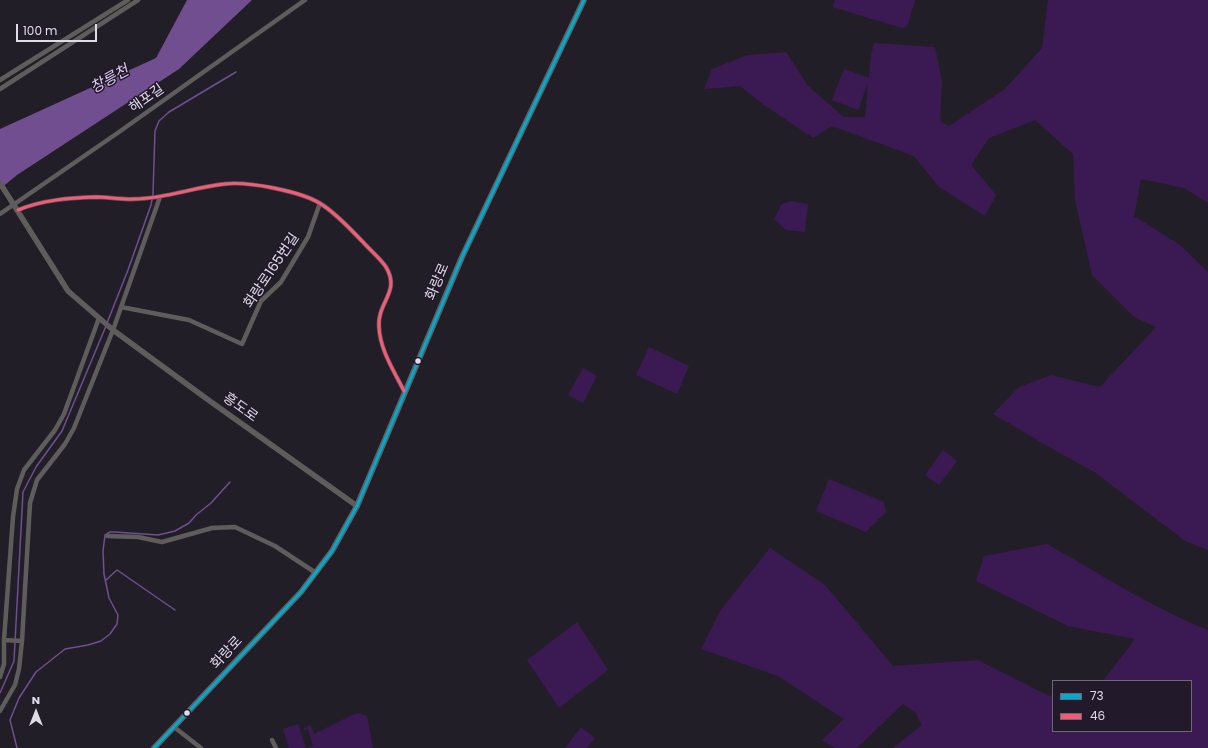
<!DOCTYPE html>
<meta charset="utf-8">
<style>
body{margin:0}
#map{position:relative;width:1208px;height:748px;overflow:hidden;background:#221e27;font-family:Poppins,sans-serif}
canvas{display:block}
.legend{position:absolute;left:1052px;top:680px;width:140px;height:52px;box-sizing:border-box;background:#221a2b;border:1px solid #6e6776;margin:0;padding:5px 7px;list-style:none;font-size:12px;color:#e0dbe7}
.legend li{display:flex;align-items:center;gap:8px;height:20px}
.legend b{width:20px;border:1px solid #6e6776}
.north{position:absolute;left:16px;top:692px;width:40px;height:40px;-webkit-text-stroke:3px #221a2b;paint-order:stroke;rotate:0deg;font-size:11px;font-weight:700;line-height:16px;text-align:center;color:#e0dbe7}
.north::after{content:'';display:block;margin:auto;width:14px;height:18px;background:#e0dbe7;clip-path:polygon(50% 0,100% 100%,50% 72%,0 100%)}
.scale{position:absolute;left:16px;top:24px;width:81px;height:18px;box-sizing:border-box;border:2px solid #e0dbe7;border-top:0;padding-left:5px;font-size:12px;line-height:14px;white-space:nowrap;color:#e0dbe7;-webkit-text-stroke:3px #221a2b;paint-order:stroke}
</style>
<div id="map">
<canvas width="1208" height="748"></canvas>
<ul class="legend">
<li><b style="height:5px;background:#00a9ce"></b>73</li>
<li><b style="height:5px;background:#f75a77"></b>46</li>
</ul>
<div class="north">N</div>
<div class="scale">100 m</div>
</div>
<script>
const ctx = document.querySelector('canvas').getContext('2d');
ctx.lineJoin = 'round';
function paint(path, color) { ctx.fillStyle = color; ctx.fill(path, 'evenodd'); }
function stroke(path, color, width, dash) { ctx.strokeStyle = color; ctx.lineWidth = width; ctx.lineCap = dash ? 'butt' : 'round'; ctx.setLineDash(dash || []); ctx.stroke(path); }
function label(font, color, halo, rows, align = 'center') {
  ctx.font = font + ' Poppins,"Noto Sans KR",sans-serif'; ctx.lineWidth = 3; ctx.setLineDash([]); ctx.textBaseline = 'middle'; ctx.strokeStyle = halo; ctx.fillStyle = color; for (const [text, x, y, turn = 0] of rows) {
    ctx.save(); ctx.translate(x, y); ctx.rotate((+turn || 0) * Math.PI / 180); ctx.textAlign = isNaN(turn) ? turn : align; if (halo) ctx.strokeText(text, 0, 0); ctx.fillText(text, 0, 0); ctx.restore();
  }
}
const green = new Path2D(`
 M835,0H915L908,24L906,27L902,28L833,7Z
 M1048,0H1208V203L1184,188L1141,179L1134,216L1180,245L1208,272V550L1185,541L1096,473L1058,452L993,414L1019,387L1051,375L1100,387L1156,327L1134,317L1092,275L1075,200L1073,154L1035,120L989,138L971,165L996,195L985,216L939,187L914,156L832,126L813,138L761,103L740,86L704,89L712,69L748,55L786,52L808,86L844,117H865L868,83L858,110L832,100L844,69L869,78L871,55L874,43L935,47L942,81L940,121L949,126L1005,89L1042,48Z
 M792,201L808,204L805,232L786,230L774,219L782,204Z
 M649,347L689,366L677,394L636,375Z
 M583,368L597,376L583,403L568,395Z
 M943,450L957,461L939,485L925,475Z
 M829,479L884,502L886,512L866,532L816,511Z
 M1047,544C1098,573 1153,608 1208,630V748H893L922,725L915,712L903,704L857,748H835L822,740L844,719L778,676L701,649L720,611L770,548L825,585L893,666L978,660L1049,696L1053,695V731H1191V681H1103L1135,639L1068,626L976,581L984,556Z
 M577,622L608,670L559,708L527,660Z
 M358,713L367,716L373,748H307L313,746L308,729L304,730V728L310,725L314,734L352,715Z
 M298,724L306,748H289L283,729Z
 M581,727L595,738L587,748H565Z`);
const water = new Path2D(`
 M187,0H252L179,69L17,175L0,189V129L156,58Z`);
const stream = new Path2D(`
 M107,323L128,270L151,205L153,194L155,131L159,121L169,112L236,72
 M106,580L117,570L175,610
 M0,693L14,661L23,492L36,467L62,431L106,326
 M17,748L10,720L19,698L36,672L65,649L88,645L101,641L110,634L117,624L118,615L109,598L104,574L103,551L105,535L110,532H115L158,535L175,531L189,523L196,515L211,503L230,482`);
const minor = new Path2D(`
 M0,80L128,0
 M0,89L138,0
 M18,210C42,200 69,198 95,197C108,197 121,200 134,199C165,199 194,187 224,184C247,181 301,191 321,204C337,214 350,229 363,242C370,250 380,258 386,267C401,292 377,302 379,327C380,350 394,371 404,391
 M0,214L119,132L305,0
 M121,307L189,320L242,344L261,301L281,282L308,237L320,203
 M107,536L138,537L162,542L212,528L235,527L275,546L316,573
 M4,640L22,641
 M0,677L4,664V640L13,517L17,489L24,470L55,430L64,414L99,318
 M0,711L15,685L19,669L22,641L30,503L37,480L65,444L74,428L113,330L160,197
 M174,727L201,748
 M272,740L276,748`);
const tertiary = new Path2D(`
 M0,183L68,291L113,330L207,399L357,506`);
const secondary = new Path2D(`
 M154,748L301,592L332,551L357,506L462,257L584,0`);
const bus1 = new Path2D(`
 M154,748L301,592L332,551L357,506L462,257L584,0`);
const bus2 = new Path2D(`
 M18,210C42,200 69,198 95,197C108,197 121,200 134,199C165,199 194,187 224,184C247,181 301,191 321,204C337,214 350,229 363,242C370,250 380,258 386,267C401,292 377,302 379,327C380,350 394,371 404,391`);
const markers = [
 [418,361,3.5,"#e0dbe7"],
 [187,713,3.5,"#e0dbe7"]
];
const streetNames = [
 ["해포길",147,99,-35],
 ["화랑로165번길",272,271,-56],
 ["화랑로",438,282,-67],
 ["흥도로",240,408,36],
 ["화랑로",227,653,-47]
];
const waterNames = [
 ["창릉천",110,80,-29]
];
paint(green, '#3b1a54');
paint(water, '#704e90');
stroke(stream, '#704e90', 1.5);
stroke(minor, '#5f5d5c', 4.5);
stroke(tertiary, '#5f5d5c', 5.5);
stroke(secondary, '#635f5f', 6);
stroke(bus1, '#00a9ce', 3);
stroke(bus2, '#f75a77', 3);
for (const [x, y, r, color] of markers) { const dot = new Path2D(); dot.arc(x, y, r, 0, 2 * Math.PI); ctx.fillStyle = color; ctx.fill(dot); stroke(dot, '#221a2b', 1.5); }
label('14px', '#e0dbe7', '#221a2b', streetNames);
label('italic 15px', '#dfccf4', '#221a2b', waterNames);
</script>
